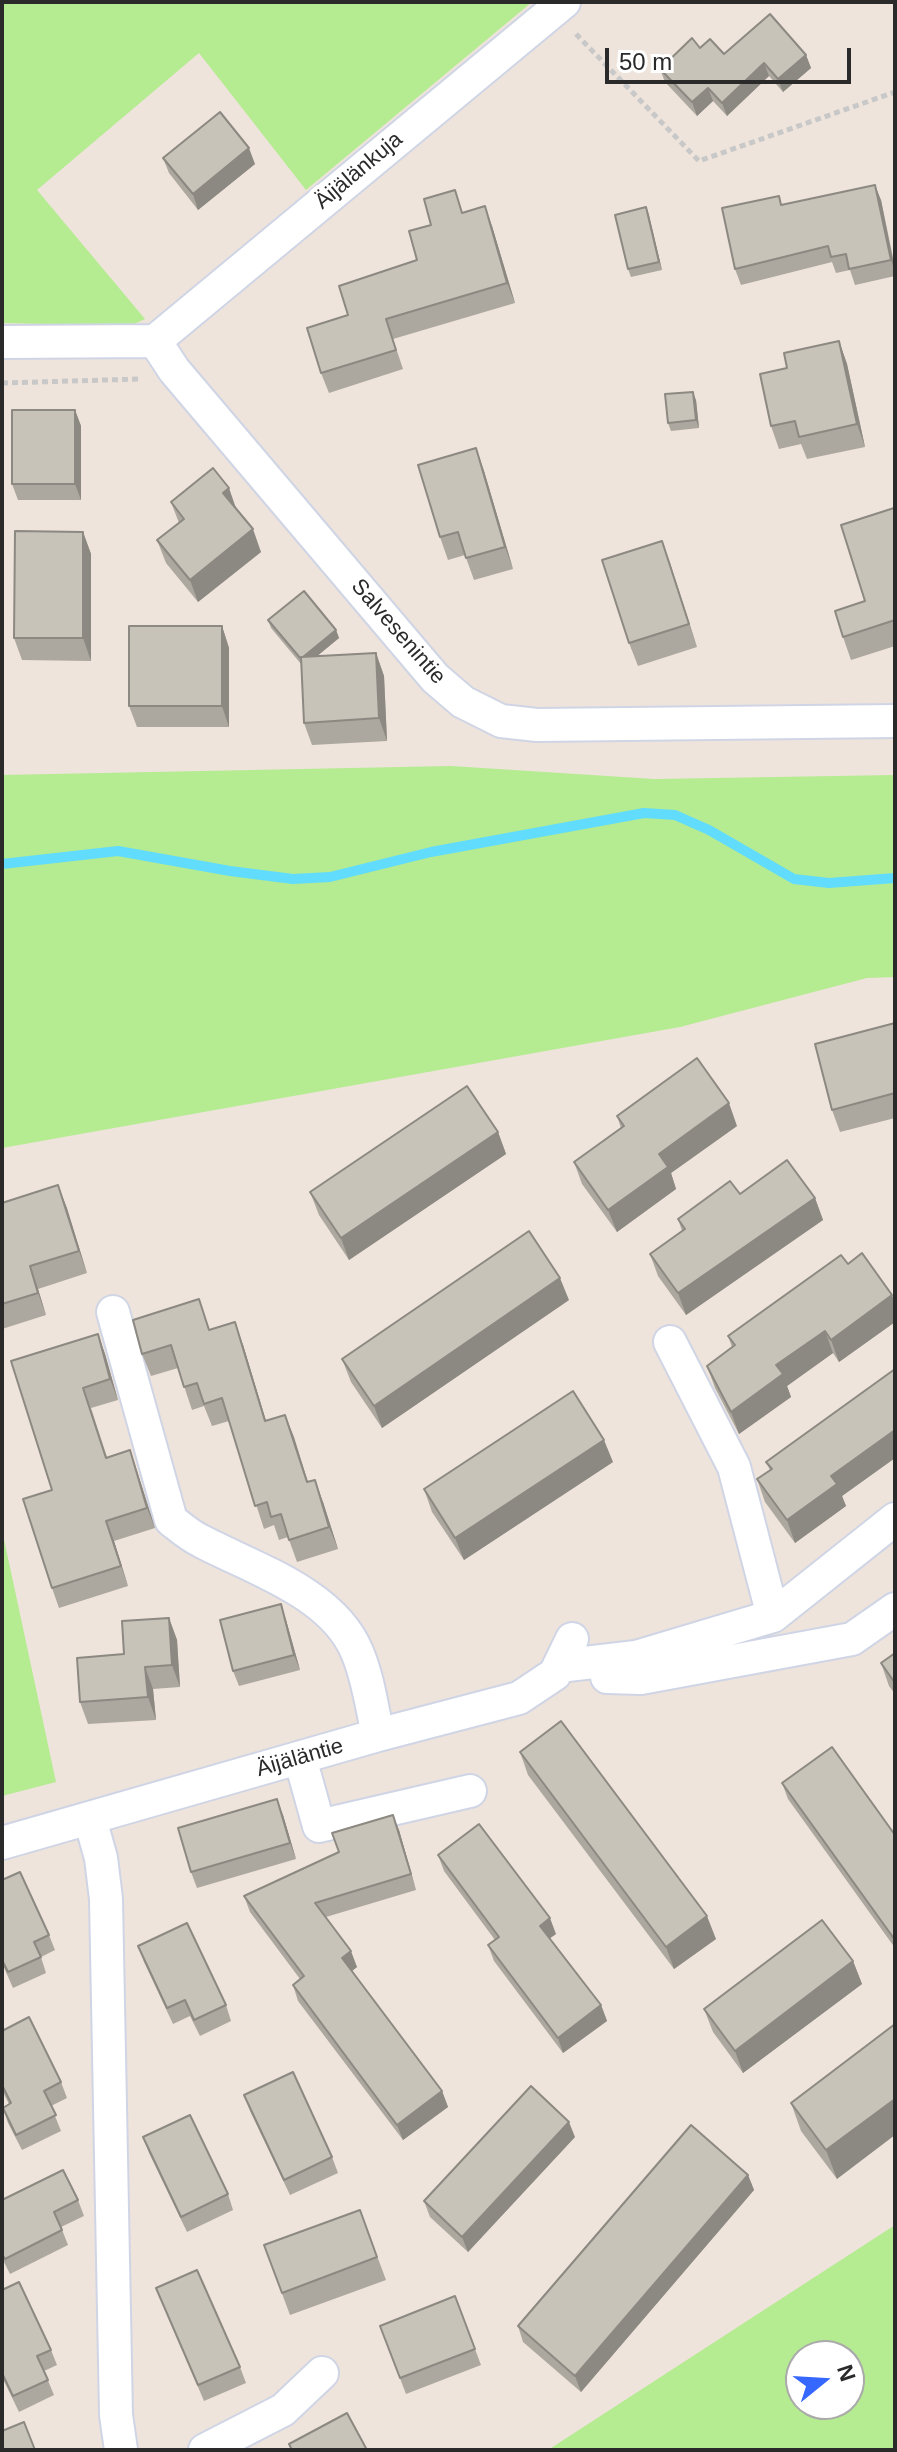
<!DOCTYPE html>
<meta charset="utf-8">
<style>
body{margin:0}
#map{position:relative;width:897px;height:2452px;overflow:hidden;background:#eee4db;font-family:Helvetica,sans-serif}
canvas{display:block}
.frame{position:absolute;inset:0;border:4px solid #2a2a2a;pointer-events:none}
.north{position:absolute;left:785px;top:2340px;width:80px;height:80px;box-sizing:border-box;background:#fff;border:2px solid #aaa;border-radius:50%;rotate:72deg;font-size:22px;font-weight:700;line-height:32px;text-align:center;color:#2a2a2a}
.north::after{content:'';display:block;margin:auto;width:28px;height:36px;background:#3668ff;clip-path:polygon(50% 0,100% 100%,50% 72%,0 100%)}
.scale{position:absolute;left:605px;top:48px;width:246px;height:36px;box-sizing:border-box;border:4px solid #2a2a2a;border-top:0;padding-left:10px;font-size:24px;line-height:28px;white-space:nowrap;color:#2a2a2a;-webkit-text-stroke:6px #fff;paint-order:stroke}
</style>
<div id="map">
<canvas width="897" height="2452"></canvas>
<div class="frame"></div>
<div class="north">N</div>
<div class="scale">50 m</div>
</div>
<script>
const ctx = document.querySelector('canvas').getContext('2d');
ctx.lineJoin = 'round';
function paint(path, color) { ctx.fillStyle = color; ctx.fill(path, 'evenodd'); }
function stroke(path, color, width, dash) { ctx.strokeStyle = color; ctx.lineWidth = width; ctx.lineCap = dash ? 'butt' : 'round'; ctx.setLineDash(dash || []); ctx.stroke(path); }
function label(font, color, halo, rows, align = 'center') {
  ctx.font = font + ' Helvetica,sans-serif'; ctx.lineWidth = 8; ctx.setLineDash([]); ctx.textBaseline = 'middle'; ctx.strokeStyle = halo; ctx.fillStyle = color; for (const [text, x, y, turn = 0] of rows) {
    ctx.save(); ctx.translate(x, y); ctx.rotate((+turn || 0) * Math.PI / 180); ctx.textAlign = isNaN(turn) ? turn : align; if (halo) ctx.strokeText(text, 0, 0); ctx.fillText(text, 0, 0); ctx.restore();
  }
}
const green = new Path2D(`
 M2,2H532L306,190L199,53L37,190L145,319L130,326L2,323Z
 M451,766L654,779L895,775V977L867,978L680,1027L2,1148V775Z
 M2,1530L56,1782L2,1796Z
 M895,2225V2450H548ZM849,2356V2404H801V2356Z`);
const stream = new Path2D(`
 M2,864L118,851L230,871L293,879L330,877L431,852L644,813L675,815L709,830L794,879L829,883L895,878`);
const path = new Path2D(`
 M576,34L699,161L895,92
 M2,383L141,379`);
const minor = new Path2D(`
 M155,341L174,370L435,678L463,702L501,721L537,725L895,721
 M155,341L564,2
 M2,342L155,341
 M113,1312L171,1520C180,1527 190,1536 201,1541C252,1568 333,1593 357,1652C368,1677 372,1708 378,1735
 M670,1342L734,1467L773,1616
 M559,1666L636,1657L773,1616L895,1519
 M607,1677L641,1678L852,1639L895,1609
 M300,1758L319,1826L470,1791
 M90,1819L101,1858L106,1899L116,2415L121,2450
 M2,1843L378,1735L519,1698L555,1674L572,1639
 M205,2450L283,2410L322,2373`);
const wall = new Path2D(`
 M700,48L724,54L806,55L811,68L783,92L769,76L727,116L713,101L697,116L665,82L660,69Z
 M163,158L255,164L198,210L169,173Z
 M881,200L895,267V276L855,285L850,270L836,273L832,262L741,285L735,269L782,204Z
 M646,207L662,270L631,277L628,269Z
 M463,213L492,226L515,303L393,339L403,369L329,393L321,373L348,315L417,260L431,225Z
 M839,341L847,364L865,447L807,459L801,444L779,449L771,426L787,368Z
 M696,400L699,428L671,431L668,423Z
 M75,410L81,426V500H18L12,484Z
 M476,448L484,471L513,569L474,580L465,555L448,560L440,537Z
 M171,502L237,510L261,552L198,602L166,563L157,540L179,523Z
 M895,513V646L851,660L843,637L865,601Z
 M83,532L91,554V661L22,660L14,638Z
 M662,541L697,647L638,666L629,643Z
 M268,620L336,630L339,638L317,656L376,653L384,676L387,741L312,745L304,723L301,664L271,628Z
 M222,626L229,648V727H137L129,706Z
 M895,1023V1118L840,1132L832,1110Z
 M617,1116L737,1126L671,1173L676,1189L617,1232L582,1184L574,1162L621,1128Z
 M498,1132L506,1154L349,1260L319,1215L310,1192Z
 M58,1185L87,1273L38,1289L46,1315L2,1329V1203Z
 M740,1194L815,1198L823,1220L686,1315L658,1276L650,1254L682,1231L678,1219Z
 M848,1264L895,1302V1322L839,1362L833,1353L787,1386L791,1397L739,1434L715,1388L707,1366L732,1347L728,1336Z
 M569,1300L382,1428L351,1382L342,1359Z
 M210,1330L243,1345L266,1421L285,1415L308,1482L323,1502L338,1549L297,1562L288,1537L279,1540L274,1525L264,1529L229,1421L212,1426L204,1406L192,1410L178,1368L151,1376L142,1354Z
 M98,1334L105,1354L118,1400L91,1408L107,1457L137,1471L155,1528L114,1541L128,1586L59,1608L52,1588V1490Z
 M895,1369V1458L842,1496L846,1506L795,1543L765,1502L757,1479L770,1470L766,1462Z
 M613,1462L464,1560L432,1512L424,1489Z
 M169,1618L177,1640L180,1687L153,1689L156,1720L88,1724L80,1702L124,1654Z
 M286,1620L300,1670L239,1686L233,1671Z
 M895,1653V1694L889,1686L881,1663Z
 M520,1752L716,1939L674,1969L528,1775Z
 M782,1783L895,1835V1948L788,1799Z
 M283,1815L296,1859L197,1888L191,1872Z
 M399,1830L416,1890L326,1917L357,1967L352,1971L442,2091L448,2107L403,2140L298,2001L293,1985L300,1979L250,1912L244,1896Z
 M438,1855L556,1934L550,1938L601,2005L607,2021L563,2053L494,1961L488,1945L495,1940L444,1871Z
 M2,1880L49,1935L55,1950L41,1957L46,1973L13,1988L2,1963Z
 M138,1946L226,2005L231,2021L200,2036L190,2016L173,2024L144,1962Z
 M853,1961L862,1984L743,2073L713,2032L704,2009Z
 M895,2024L837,2179L801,2131L791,2103Z
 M2,2031L61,2082L67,2098L51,2106L61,2131L22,2150L8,2123L3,2108L9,2104L2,2090Z
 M244,2095L332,2157L338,2173L290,2195L250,2111Z
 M143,2137L228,2194L233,2210L187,2232L149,2153Z
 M575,2137L468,2252L430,2217L424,2201Z
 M748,2175L754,2190L581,2392L523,2342L518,2326Z
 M2,2200H78L84,2216L61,2227L68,2245L10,2274L2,2258Z
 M360,2210L386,2280L290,2315L264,2245Z
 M156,2288L240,2367L246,2383L204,2401Z
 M2,2290L51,2350L57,2365L44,2371L54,2395L19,2412L2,2377Z
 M455,2296L481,2365L406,2394L380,2326Z`);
const shadedWall = new Path2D(`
 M806,55L811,68L783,92L778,79Z
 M764,63L769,76L727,116L722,103Z
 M708,88L713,101L697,116L692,102Z
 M249,148L255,164L198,210L193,194Z
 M875,185L881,200L895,271L891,260Z
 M485,206L492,226L515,303L507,283Z
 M646,207L649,215L662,270L659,262Z
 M839,341L847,364L865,447L857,424Z
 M693,392L696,400L699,428L696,420Z
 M75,410L81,426V500L75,484Z
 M476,448L484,471L513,569L505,547Z
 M229,488L237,511L223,493Z
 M253,529L261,552L198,602L190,580Z
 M83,532L91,554V661L83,638Z
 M662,541L670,563L697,647L689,624Z
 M222,626L229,648V727L222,706Z
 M336,630L339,638L304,667L301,659Z
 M376,653L384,676L387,741L379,718Z
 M729,1103L737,1126L671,1173L676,1189L617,1232L608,1210L659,1154Z
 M498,1132L506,1154L349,1260L341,1238Z
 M58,1185L67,1208L87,1273L79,1251Z
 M815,1198L823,1220L686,1315L678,1293Z
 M30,1266L38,1289L46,1315L38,1293Z
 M560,1278L569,1300L382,1428L374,1406Z
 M892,1295L895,1302V1322L839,1362L831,1340Z
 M235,1322L243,1345L273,1444L265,1421Z
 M825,1331L833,1353L787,1386L791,1397L739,1434L731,1412L776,1365Z
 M98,1334L105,1354L118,1400L110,1379Z
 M285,1415L294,1437L315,1505L307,1482Z
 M895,1430V1458L842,1496L846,1506L795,1543L787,1520L831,1476Z
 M604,1440L613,1462L464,1560L455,1538Z
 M130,1450L137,1471L155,1528L147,1508Z
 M315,1480L323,1502L338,1549L329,1527Z
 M106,1521L114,1541L128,1586L121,1566Z
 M281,1604L286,1620L300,1670L294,1655Z
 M169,1618L177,1640L180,1687L172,1665Z
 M145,1667L153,1689L156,1720L148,1697Z
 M277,1799L283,1815L296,1859L290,1843Z
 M393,1815L399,1830L416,1890L411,1874Z
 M707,1916L716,1939L674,1969L666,1947Z
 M550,1918L556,1934L546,1941L540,1926Z
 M351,1951L357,1967L348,1974L342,1958Z
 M853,1961L862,1984L743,2073L735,2051Z
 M601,2005L607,2021L563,2053L558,2038Z
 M442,2091L448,2107L403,2140L397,2125Z
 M895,2099V2135L837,2179L826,2150Z
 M569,2122L575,2137L468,2252L462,2237Z
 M748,2175L754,2190L581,2392L575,2376Z`);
const building = new Path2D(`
 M770,14L806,55L778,79L764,63L722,103L708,88L692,102L660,69L692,38L700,48L710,39L724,54Z
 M220,112L249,148L193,194L163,158Z
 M875,185L891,260L849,269L846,254L831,257L828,246L735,269L722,208L779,196L781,205Z
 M455,190L462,213L485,206L507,283L386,319L396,350L321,373L307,328L348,315L339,286L417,260L409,231L431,225L424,199Z
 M646,207L659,262L628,269L615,215Z
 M839,341L857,424L799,437L795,421L771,426L760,374L787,368L784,353Z
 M693,392L696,420L668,423L665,394Z
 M12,410H75V484H12Z
 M476,448L505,547L466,558L458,532L440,537L418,465Z
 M213,468L229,488L223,493L253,529L190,580L157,540L184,519L171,502Z
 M894,508L895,513V620L843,637L835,611L865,601L841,525Z
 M15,531L83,532V638H14Z
 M662,541L689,624L629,643L602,560Z
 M304,591L336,630L303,657H301V659L268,620Z
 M129,626H222V706H129Z
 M376,653L379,718L304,723L301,657Z
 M895,1023V1093L832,1110L815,1044Z
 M697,1058L729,1103L659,1154L668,1167L608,1210L574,1162L624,1126L617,1116Z
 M467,1086L498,1132L341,1238L310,1192Z
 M787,1160L815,1198L678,1293L650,1254L685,1229L678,1219L730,1181L740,1194Z
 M58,1185L79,1251L30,1266L38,1293L2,1304V1203Z
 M529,1231L560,1278L374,1406L342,1359Z
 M862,1253L892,1295L831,1340L825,1331L776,1365L783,1374L731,1412L707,1366L735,1345L728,1336L841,1255L848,1264Z
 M199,1299L209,1330L235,1322L265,1421L285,1415L307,1482L315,1480L329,1527L289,1540L281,1514L271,1517L267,1502L255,1506L222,1398L204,1404L197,1383L184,1387L171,1345L142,1354L133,1320Z
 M98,1334L110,1379L83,1388L106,1458L130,1450L147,1508L106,1521L121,1566L52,1588L23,1499L52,1490L11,1361Z
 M895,1369V1430L831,1476L837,1484L787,1520L757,1479L772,1469L766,1462Z
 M573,1391L604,1440L455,1538L424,1489Z
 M281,1604L294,1655L233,1671L220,1620Z
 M169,1618L172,1665L145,1667L148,1697L80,1702L77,1658L124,1654L122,1621Z
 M895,1653V1683L881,1663Z
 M561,1721L707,1916L666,1947L520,1752Z
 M832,1747L895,1835V1940L782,1783Z
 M277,1799L290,1843L191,1872L178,1828Z
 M393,1815L411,1874L315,1903L351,1951L342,1958L442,2091L397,2125L293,1985L304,1976L244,1896L339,1852L332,1833Z
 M479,1824L550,1918L540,1926L601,2005L558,2038L488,1945L499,1937L438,1855Z
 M20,1872L49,1935L34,1942L41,1957L8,1972L2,1960V1880Z
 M822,1920L853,1961L735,2051L704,2009Z
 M187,1923L226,2005L194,2020L185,2000L167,2008L138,1946Z
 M29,2017L61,2082L44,2091L56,2115L16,2135L3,2108L11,2103L2,2085V2031Z
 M895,2024V2099L826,2150L791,2103Z
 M293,2072L332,2157L284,2180L244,2095Z
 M531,2086L569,2122L462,2237L424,2201Z
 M190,2115L228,2194L181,2217L143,2137Z
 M691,2125L748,2175L575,2376L518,2326Z
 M63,2170L78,2200L54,2212L62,2230L5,2259L2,2254V2200Z
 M360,2210L377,2257L282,2293L264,2245Z
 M197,2270L240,2367L198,2385L156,2288Z
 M19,2282L51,2350L37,2356L48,2380L13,2396L2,2373V2290Z
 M455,2296L475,2349L400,2378L380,2326Z
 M347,2413L367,2450H292L289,2444Z
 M24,2422L35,2450H2V2431Z`);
const streetNames = [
 ["Äijälänkuja",359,171,-40],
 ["Salvesenintie",398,632,49],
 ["Äijäläntie",300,1758,-16]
];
paint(green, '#b5eb91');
stroke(stream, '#62dcfc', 10);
stroke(minor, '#d0d5e5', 36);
stroke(path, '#c8c8c8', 5, [6, 4]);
stroke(minor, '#fff', 32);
paint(wall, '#aca89f');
paint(shadedWall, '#8c8882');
paint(building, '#c8c3b9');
stroke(building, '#8c8882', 2);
label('22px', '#2a2a2a', '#fff', streetNames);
</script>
